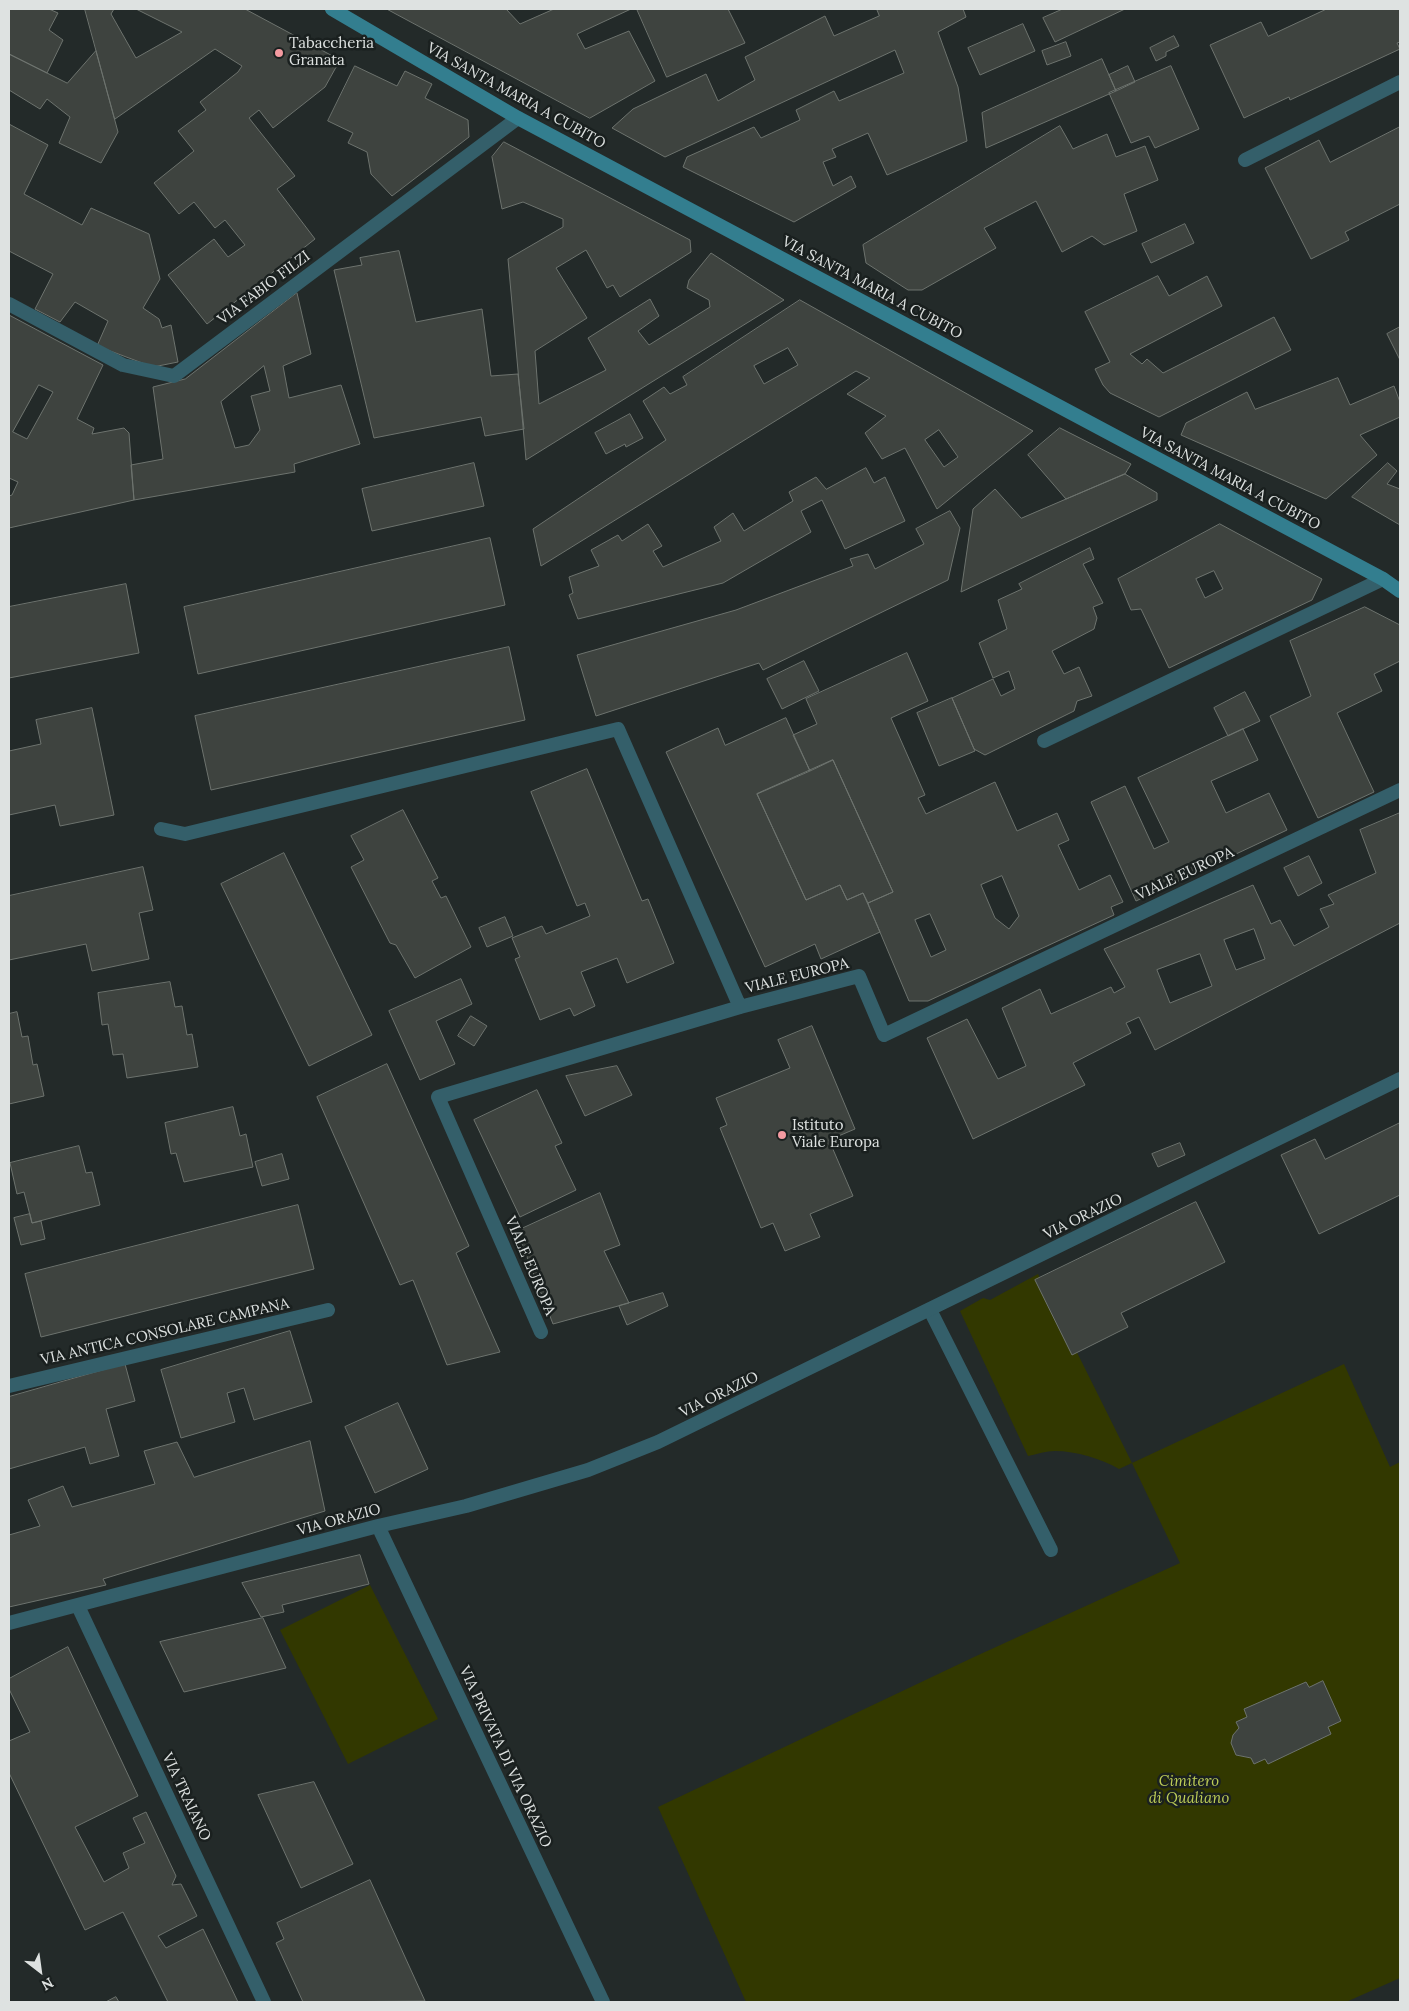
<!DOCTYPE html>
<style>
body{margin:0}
#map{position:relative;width:1409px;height:2011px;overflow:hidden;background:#232a29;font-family:Lora,serif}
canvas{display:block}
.frame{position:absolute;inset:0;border:10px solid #dee2e1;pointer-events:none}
.north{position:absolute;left:15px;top:1946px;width:50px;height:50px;-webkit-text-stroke:4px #1a201f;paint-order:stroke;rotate:150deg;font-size:14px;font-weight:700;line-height:20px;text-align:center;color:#dee2e1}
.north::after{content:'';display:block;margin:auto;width:18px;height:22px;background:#dee2e1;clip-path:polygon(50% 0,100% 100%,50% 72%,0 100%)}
</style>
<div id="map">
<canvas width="1409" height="2011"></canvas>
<div class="frame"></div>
<div class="north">N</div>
</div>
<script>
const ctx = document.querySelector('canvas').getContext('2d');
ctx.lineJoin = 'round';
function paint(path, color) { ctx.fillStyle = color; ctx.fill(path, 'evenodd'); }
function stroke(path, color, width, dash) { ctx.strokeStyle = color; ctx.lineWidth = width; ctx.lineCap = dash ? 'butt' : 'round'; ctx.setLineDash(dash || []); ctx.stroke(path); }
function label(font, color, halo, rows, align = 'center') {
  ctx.font = font + ' Lora,serif'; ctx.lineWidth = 5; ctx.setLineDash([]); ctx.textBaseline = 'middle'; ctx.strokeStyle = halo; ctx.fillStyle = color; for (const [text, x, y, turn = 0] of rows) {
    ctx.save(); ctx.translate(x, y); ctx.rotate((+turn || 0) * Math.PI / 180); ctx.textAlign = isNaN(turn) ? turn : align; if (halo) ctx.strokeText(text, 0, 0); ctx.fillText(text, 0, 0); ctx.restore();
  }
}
const green = new Path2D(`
 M1038,1274L1132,1463L1344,1364L1390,1467L1400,1462V1978L1346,2002H746L658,1807L974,1657L1180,1563L1132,1463L1119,1469C1102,1459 1076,1451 1055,1451C1046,1451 1037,1454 1028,1456L960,1311L983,1298L990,1300Z
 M370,1585L438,1719L348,1764L280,1630Z`);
const building = new Path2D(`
 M9,9H49L58,13L49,30L63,40L47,73L9,54Z
 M85,9H114L111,14L136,58L182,32L136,9H245L340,60L325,87L273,128L259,110L249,118L295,176L277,189L315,239L207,324L168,275L214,239L228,257L245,245L225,220L215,228L194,202L179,214L154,183L194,151L178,131L206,110L200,102L238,72L242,66L215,49L115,119Z
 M387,9H506L520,24L554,9H631L577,34L585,49L629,31L655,81L590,118Z
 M637,9H728L745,43L667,77Z
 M877,9H963L966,17L938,32L958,87L967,141L887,175L868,133L832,149L836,157L823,162L833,186L851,176L856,187L794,222L683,167L687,157L754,127L761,138L800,120L796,110L834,91L839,101L904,73L895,50L665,157L612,128L633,109L706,74L718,101L755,80L745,57L825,16L834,36L879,16Z
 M1063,9H1125L1055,42L1043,18Z
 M1327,9H1400V42L1397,43L1400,49L1290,100L1289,97L1244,118L1210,45L1261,22L1268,36Z
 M1023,24L1035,51L980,75L968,48Z
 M1174,36L1179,46L1166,52V56L1156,61L1150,48Z
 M1066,42L1071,56L1047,65L1042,51Z
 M96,51L118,132L101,163L59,143L70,117L47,99L40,109L9,90V54L67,83Z
 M1102,59L1116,91L986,148L982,113Z
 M355,66L397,86L405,71L432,84L425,98L468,120L469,137L392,196L371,174L367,152L348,143L353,133L328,121Z
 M1128,66L1135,82L1116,91L1109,75Z
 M1171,66L1199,129L1155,148L1149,136L1131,143L1109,93Z
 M9,124L48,145L24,194L82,225L91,208L149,234L160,279L143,308L159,319L162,328L171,325L178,362L153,367L97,346L108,321L75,302L60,322L35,309L53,274L9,251Z
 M1060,126L1073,149L1107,134L1116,157L1145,146L1158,180L1124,194L1137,231L1104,245L1092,236L1062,252L1036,201L984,228L996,248L922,290H908L866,263L863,245Z
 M1400,127V204L1345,232L1349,240L1311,259L1265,168L1319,140L1330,162Z
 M504,142L690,240L691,252L620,297L613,285L607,288L586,250L556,268L587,318L535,351L539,404L606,370L588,338L650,299L659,316L638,331L649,345L710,307L709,300L687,288L689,280L711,253L784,300L526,460L508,259L563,227V219L523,202L502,209L492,157Z
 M1185,224L1194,243L1151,263L1142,244Z
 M399,251L416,322L482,309L491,376L518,374L524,429L485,436L481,417L374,438L334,270L362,265L360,258Z
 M1158,276L1169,296L1207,276L1222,306L1130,354L1142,364L1147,359L1163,373L1274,317L1291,350L1159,417L1110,393L1103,385L1095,369L1110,362L1085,312Z
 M297,293L311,354L283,366L289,398L341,385L360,444L294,464L295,472L134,500L131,465L163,459L153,387L185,379ZM264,366L270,391L251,396L260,430L249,445L235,448L221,402Z
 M800,300L1033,431L937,509L905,448L882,459L865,433L886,416L847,394L870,378L856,371L541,566L533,529L666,440L643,401L664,387L670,394L687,385L683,377ZM788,348L798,365L764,384L754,366ZM939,430L958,457L944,467L925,440Z
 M9,315L103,365L77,419L94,428L92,434L124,428L129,433L134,500L9,528V496L12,495L18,482L9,478ZM39,385L53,392L27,439L13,432Z
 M1400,327V360L1387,334Z
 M1338,378L1350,405L1394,386L1400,402V417L1360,435L1377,455L1326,499L1181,435L1186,423L1247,392L1255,409Z
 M630,414L643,438L626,447L625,444L606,454L595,433Z
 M1060,428L1131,464L1125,474L1066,499L1028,455Z
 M474,463L484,506L372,531L362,489Z
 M1388,463L1397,471L1387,484L1400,489V525L1352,497Z
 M866,468L874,483L885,477L905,521L845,549L822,500L801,511L811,532L723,583L578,619L569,595L573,593L569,577L599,566L591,550L618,535L622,541L648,524L662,546L653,551L663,567L721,541L714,527L733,513L744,531L793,501L789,492L816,477L826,489Z
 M1125,474L1157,493V500L961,592L973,509L995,489L1021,518Z
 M950,511L960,528L948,580L763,670L759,663L596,716L577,655L736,610L853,566L850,559L868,554L875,569L924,544L916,529Z
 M1220,524L1322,579L1312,600L1169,668L1141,609L1131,610L1118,579ZM1214,571L1223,589L1205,598L1196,579Z
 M490,538L505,605L198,674L184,607Z
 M1090,548L1094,559L1083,564L1103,603L1093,607L1097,618L1094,629L1052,651L1064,674L1079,667L1092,696L1077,701L1074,711L985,755L974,749L952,698L993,679L1001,696L1015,689L1009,671L993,678L979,643L1007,629L998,600L1022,589L1019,584Z
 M126,584L139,653L9,678V607Z
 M1365,607L1400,625V661L1374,674L1382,691L1337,713L1374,792L1318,818L1270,716L1311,696L1290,641Z
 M509,647L525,720L211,790L195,716Z
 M907,653L928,701L891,718L925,795L918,798L926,814L995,782L1017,831L1057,813L1069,840L1058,845L1079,890L1110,875L1123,902L1111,907L1114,915L928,1001H909L869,906L868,903L893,892L833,760L810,771L793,735L817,724L806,699ZM1002,876L1019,916L1009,929L995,918L981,885ZM930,914L946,950L931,957L915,920Z
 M804,661L819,691L782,709L767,679Z
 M1245,692L1260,721L1228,736L1214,708Z
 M952,698L975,751L939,766L917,713Z
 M92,708L114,815L60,826L55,805L9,815V751L41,744L36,720Z
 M786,718L810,771L757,794L806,900L840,885L847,900L863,893L880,932L821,959L815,944L765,967L666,752L718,728L725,745Z
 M1243,729L1258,760L1211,781L1226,813L1269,793L1287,830L1136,901L1091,802L1125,786L1154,849L1169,842L1138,778Z
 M833,760L893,892L868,903L863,893L847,900L840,885L806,900L757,794Z
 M587,769L642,901L648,899L674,963L627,983L617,958L581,972L595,1006L574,1016L570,1008L540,1020L515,959L520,957L512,938L542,926L546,934L590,916L585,903L577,906L531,792Z
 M403,810L438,878L432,881L441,898L446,896L471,947L415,978L396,945L390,943L351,867L364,860L351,836Z
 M1400,813V923L1155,1050L1139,1017L1126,1023L1131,1033L1073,1063L1085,1085L973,1139L927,1038L967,1019L998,1079L1026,1066L1002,1008L1040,989L1051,1014L1111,987L1114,993L1125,987L1104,949L1253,885L1271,924L1280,920L1294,946L1329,927L1320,909L1334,904L1328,895L1376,873L1360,830ZM1254,929L1265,959L1236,970L1224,940ZM1200,954L1212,986L1170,1003L1157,970Z
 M284,853L372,1035L309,1066L221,884Z
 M1309,856L1322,883L1298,896L1284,868Z
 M143,867L153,910L139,913L149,959L92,971L86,944L9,960V896Z
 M505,917L513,936L487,947L479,928Z
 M461,979L472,1004L436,1021L455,1064L420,1080L389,1011Z
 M170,982L175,1007L182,1006L187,1035L192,1034L198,1067L127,1078L123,1054L113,1055L108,1024L102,1025L98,993Z
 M17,1012L22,1037L28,1036L33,1065L37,1064L44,1096L9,1104V1014Z
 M471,1016L487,1026L474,1046L458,1036Z
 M812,1026L855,1129L829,1140L853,1196L810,1214L820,1237L785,1251L773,1223L761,1228L720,1128L727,1125L716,1098L790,1068L778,1040Z
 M387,1064L469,1246L456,1253L500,1352L447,1365L413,1280L400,1285L317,1097Z
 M617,1066L632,1095L585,1116L566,1076Z
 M537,1090L562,1143L555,1146L576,1190L520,1217L474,1120Z
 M233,1107L240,1136L246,1134L253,1167L184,1182L176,1153L171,1154L165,1123Z
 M1400,1123V1195L1319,1234L1281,1155L1315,1139L1325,1159Z
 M1180,1143L1185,1155L1158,1167L1152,1154Z
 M79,1146L86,1173L92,1172L100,1205L32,1223L24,1192L17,1194L10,1163Z
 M282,1154L289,1179L262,1186L255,1162Z
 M600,1193L620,1245L604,1251L629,1303L553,1324L517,1231Z
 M1196,1202L1225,1262L1121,1313L1128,1327L1072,1355L1035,1280Z
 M298,1205L314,1269L41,1337L25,1274Z
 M30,1214L32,1223L41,1221L45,1239L21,1245L14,1218Z
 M663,1293L668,1306L627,1325L619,1306Z
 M290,1331L312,1402L254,1420L244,1388L227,1393L235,1422L181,1438L161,1370Z
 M125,1364L135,1401L106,1409L119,1456L90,1464L85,1447L9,1469V1397Z
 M398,1403L428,1469L375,1493L345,1427Z
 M310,1441L325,1511L103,1579L106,1585L9,1607V1535L40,1526L28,1500L63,1486L72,1507L155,1484L144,1451L177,1442L194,1477Z
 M360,1555L369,1584L282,1605L284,1612L261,1617L242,1583Z
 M263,1618L286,1668L184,1692L160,1642Z
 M68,1647L138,1796L75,1827L104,1882L129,1868L123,1853L145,1843L133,1818L146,1812L176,1876L172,1885L181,1884L197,1916L158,1936L166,1948L203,1929L238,2002H168L123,1912L85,1930L9,1773V1741L30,1732L9,1689V1679Z
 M1323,1681L1341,1721L1328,1727L1331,1734L1268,1764L1265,1759L1254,1764L1251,1758L1236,1755L1231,1743L1233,1735L1239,1728L1236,1722L1247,1717L1244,1709L1306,1682L1309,1687Z
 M314,1782L353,1864L301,1888L258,1795Z
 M370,1880L425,2001L303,2002L276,1943L284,1939L277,1923Z
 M116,1997L119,2002H106Z`);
const service = new Path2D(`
 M1044,741L1383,579
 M930,1310L1051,1550`);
const minor = new Path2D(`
 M1245,160L1400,82
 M9,304L123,365L174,376L518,118
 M161,829L185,834L618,729L740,1007
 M541,1332L438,1097L740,1007L859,976L884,1035L1400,790
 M9,1386L328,1310
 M378,1526L603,2002
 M78,1606L264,2002
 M9,1623L378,1526L466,1506L588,1470L658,1442L1400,1079`);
const secondary = new Path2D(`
 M332,9L518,118L1383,579L1400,591`);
const markers = [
 [279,53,5,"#f49aa0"],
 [782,1135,5,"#f49aa0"]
];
const poiNames = [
 ["Tabaccheria",289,44],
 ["Granata",289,61],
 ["Istituto",792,1126],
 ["Viale Europa",792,1143]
];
const streetNames = [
 ["VIA SANTA MARIA A CUBITO",516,96,29],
 ["VIA FABIO FILZI",264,288,-37],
 ["VIA SANTA MARIA A CUBITO",872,288,28],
 ["VIA SANTA MARIA A CUBITO",1230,479,28],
 ["VIALE EUROPA",1185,874,-25],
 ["VIALE EUROPA",797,976,-14],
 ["VIA ORAZIO",1083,1217,-26],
 ["VIALE EUROPA",530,1266,67],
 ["VIA ANTICA CONSOLARE CAMPANA",165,1332,-13],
 ["VIA ORAZIO",719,1395,-26],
 ["VIA ORAZIO",339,1520,-15],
 ["VIA PRIVATA DI VIA ORAZIO",505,1757,65],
 ["VIA TRAIANO",186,1797,65]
];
const parkNames = [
 ["Cimitero",1189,1782],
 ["di Qualiano",1189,1799]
];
paint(green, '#323800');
paint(building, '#3e433f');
stroke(building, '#6d736e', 1);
stroke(service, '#345f6a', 14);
stroke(minor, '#345f6a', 14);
stroke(secondary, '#337e8f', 14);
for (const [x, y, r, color] of markers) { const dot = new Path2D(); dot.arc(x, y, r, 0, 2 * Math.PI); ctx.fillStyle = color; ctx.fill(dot); stroke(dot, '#1a201f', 2); }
label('15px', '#dee2e1', '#1a201f', poiNames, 'left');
label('15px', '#dee2e1', '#1a201f', streetNames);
label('italic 15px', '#bdcd57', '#1a201f', parkNames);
</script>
